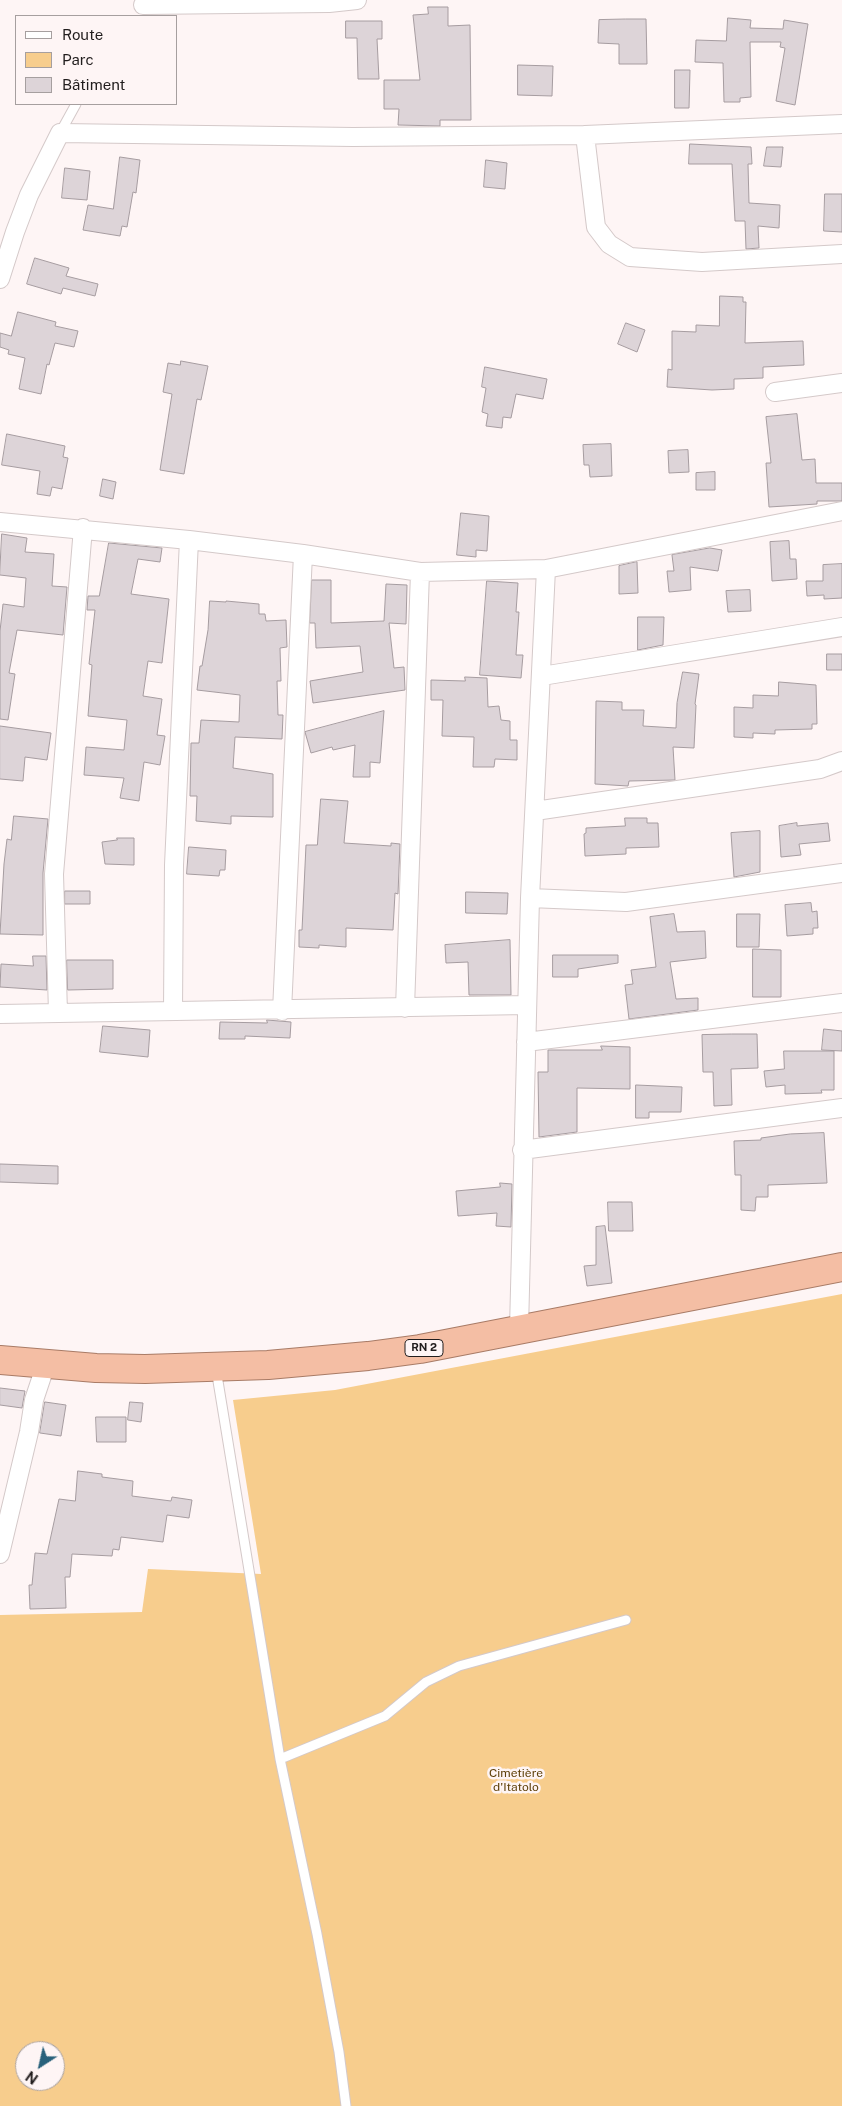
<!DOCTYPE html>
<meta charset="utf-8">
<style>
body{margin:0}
#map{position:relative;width:842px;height:2106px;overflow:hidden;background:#fef5f5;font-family:"Public Sans",sans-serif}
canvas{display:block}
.legend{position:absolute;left:15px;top:15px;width:162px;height:90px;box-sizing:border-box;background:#fef5f5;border:1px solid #a69f9f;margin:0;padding:6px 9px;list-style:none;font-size:15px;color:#211d1d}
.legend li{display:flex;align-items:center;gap:10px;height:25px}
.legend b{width:25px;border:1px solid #a69f9f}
.north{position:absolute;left:15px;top:2041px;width:50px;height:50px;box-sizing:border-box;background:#fef5f5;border:1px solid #a69f9f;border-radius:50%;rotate:215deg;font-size:14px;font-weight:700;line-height:20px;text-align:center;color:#211d1d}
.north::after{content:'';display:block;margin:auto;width:18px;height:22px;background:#29617b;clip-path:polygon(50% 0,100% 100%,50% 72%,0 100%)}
</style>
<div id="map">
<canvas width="842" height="2106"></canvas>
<ul class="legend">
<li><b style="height:6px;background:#fff"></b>Route</li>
<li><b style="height:14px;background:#f7cd8d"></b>Parc</li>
<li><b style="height:14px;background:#ddd4d8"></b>Bâtiment</li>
</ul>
<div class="north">N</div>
</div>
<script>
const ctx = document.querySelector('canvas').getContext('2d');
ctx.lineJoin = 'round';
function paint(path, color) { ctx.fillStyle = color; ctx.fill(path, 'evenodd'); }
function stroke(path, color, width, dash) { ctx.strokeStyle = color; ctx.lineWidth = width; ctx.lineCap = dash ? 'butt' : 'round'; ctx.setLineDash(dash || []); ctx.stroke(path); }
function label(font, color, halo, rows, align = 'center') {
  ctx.font = font + ' "Public Sans",sans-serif'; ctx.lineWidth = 5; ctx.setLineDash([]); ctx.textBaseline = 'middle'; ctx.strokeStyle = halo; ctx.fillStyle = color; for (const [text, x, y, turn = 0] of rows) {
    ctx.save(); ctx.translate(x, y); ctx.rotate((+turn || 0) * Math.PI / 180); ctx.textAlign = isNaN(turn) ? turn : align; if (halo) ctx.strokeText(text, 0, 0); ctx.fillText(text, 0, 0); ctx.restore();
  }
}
const green = new Path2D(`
 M842,1294V2106H0V1615L142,1612L148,1569L261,1574L233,1400L335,1390ZM25,2051H55V2081H25Z`);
const building = new Path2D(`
 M428,7H448V26L470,25L471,120H440V126L398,125L399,109H384V80H420L413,15L428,14Z
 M728,18L751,20L750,28L783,29L784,20L808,24L795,105L776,101L785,48L780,47L781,42H750L751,97L740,98V102H724L723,63L695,62L696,40L726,41Z
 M626,19H646L647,64H619V44L598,43L599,20Z
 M346,21H382V39H377L379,79H358L357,38H346Z
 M518,65L553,66L552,96L518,95Z
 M675,70H690L689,108H675Z
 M690,144L751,147L752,164H748L749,203L780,205L779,228L758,226L759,248L746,249L745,221H735L732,164H689Z
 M767,147H783L781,167L764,166Z
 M120,157L140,160L136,193L133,192L127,227L122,226L120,236L83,230L88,205L113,209Z
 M486,160L507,163L505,189L484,187Z
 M65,168L90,171L87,200L62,198Z
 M825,194H842V232L824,231Z
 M35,258L69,268L66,276L98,284L95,296L63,288L61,294L27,284Z
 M720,296L743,297V302H746L745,343L803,341L804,365L763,367V378L734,379V389L712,390L667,387L668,369L672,370V331L696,332V325L719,326Z
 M18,312L56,322L55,326L78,331L74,347L55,343L49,365L47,364L41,394L19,389L25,358L8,354L9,350L0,347V333L11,336Z
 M626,323L645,330L637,352L618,344Z
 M181,361L208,366L201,400L197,399L184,474L160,470L172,394L163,392L168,363L180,365Z
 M485,367L547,379L543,399L516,394L511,418L503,417L502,428L486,426L488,414L482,412L486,388L482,387Z
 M797,414L802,460L815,459L816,483H842V501H817V504L769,507L766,463H771L766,417Z
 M7,434L65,446L63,457L68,458L62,489L52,487L50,496L37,494L40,471L2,465Z
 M611,444L612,476L590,477L589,465H584L583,445Z
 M688,450L689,472L669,473L668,451Z
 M715,472V490H696V473Z
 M103,479L116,482L113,499L100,496Z
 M461,513L489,516L487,551L476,550V557L457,555Z
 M2,534L27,538L25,552L54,554L52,586L67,587L63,635L17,630L9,673L15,674L8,720L0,719V631L3,604L24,607L26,578L0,575Z
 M789,541L790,559H796L797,579L772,581L770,542Z
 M109,543L162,548L160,562L138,559L131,594L169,599L162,663L148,661L143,696L162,699L157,735L165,736L160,765L144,762L139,801L120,798L124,778L84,775L86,747L124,750L127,720L88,716L92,665L89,664L95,610H87L88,596H99Z
 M710,548L722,550L718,571L690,567L691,590L669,592L667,571H674L672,555Z
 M637,562L638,593L619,594V566Z
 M842,564V598L824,599V595L807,596L806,581H823V565Z
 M312,580H331V623L384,621L386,584L407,585L406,624L389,623L394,668L404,667L405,690L313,703L310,681L363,672L360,646L316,648L315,623H310Z
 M487,581L518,583L516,612H519L516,655H523L521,678L480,675Z
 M750,590L751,611L728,612L726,591Z
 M210,601L226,602V601L259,604V614H265L266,621L286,620L287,647L280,648L281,681H277L278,715H283L282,739L235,737L233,768L273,774V817L231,816V824L196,821L197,796H190L191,743H199L201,720L239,722L240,695L197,690L200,666H202L208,630Z
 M638,617H664L663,645L638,650Z
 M827,654H842V670H827Z
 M683,672L699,674L695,704L696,705L694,748L673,747L675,780L629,781L628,786L595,784L596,701L622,702V710H644L643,726L676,728L677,703Z
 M465,677L487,678L488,707L499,706L501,720L510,721V740H517V760L495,759L494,767H473L474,737L442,736L443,700H431V680L465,681Z
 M779,682L816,685L817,724H812V729L775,730V734L753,733V738L734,737V707L753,708V695L778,696Z
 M384,711L380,763L370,762V777H353L355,745L333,750L332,747L311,753L305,732Z
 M0,726L51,733L47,760L25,757L23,781L0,779Z
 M321,799L348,801L344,843L391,846V843L400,844L398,894L395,893L393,930L346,928V947L319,945V948L299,947V930H302L306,845H317Z
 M14,816L48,819L43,873V935L0,934L4,864L7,839L11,840Z
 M625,818H647V823H658L659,847L626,848V854L585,856L584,834L586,833V828L625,826Z
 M797,823V826L828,823L830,841L799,844L801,855L781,857L779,826Z
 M760,831V872L734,877L731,833Z
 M117,838H134V865L105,864L102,842L117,840Z
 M189,847L226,850L225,870H220L219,876L187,874Z
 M65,891H90V904H65Z
 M466,892L508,893L507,914L466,913Z
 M811,903L812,912L817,911L818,928H813V934L787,936L785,905Z
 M674,914L677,932L705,931L706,958L670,962L676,999L698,998V1010L629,1019L625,985L633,984L631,970L656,967L650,917Z
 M737,914H760L759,947H737Z
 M510,940L511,995H469L468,962L446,963L445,945Z
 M753,949L781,950V997H753Z
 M553,955H618V963L578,969V977H553Z
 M33,956H46L47,990L0,987L1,964L33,966Z
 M67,960H113V989L68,990Z
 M267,1020L291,1022L290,1038L245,1036V1039H219L220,1022L267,1023Z
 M103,1026L150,1030L148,1057L100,1052Z
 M824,1029L842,1031V1051L822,1050Z
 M732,1034H757L758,1068L731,1069L732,1105L714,1106L713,1072H703L702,1035Z
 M601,1046L630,1047V1089L577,1088V1132L539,1137L538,1072H548V1050H602Z
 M784,1051H834V1090H821L822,1093L785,1094V1085L766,1087L764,1071L784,1069Z
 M636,1085L682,1087L681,1112H649V1118H636Z
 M824,1133L827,1183L768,1185V1197H756L755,1211L741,1210V1175H735L734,1141L761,1140V1138L790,1134Z
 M0,1164L58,1166V1184L0,1182Z
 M500,1183L512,1184L511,1227L496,1226L497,1213L458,1216L456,1191L500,1187Z
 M608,1202H632L633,1231H609Z
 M605,1226L612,1283L587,1286L584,1266L596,1265V1227Z
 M0,1388L25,1391L22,1408L0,1405Z
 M45,1402L66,1405L61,1436L40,1433Z
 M130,1402L143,1403L141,1422L128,1420Z
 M96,1417H126V1442H97Z
 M78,1471L102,1474V1477L133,1481L132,1496L171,1501L172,1497L192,1500L189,1518L167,1515L163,1542L121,1537L119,1550L113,1549L112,1556L72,1554L70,1577H65L66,1608L30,1609L29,1585H32L35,1553L47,1554L59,1499L75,1501Z`);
const service = new Path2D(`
 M60,133L76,104
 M216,1369L280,1759L317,1934L339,2052L346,2106
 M280,1759L385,1716L426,1682L459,1666L626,1620`);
const minor = new Path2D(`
 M143,5L329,3L357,0
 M585,135L596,227L609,244L630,257L702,262L842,254
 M0,279L15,232L29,195L60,133L353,137L585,135L842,124
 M775,392L842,383
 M0,522L189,540L303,554L420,572L546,569L842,511
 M542,676L842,627
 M535,811L820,769L842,761
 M530,898L626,902L842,873
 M405,1008L420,572
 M173,1011L174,865L189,540
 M282,1011L303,554
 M58,1013L54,874L83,528
 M0,1014L527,1005
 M526,1042L842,1003
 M522,1150L842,1108
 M519,1328L530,898L546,569
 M0,1554L29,1432L34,1400L46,1364`);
const trunk = new Path2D(`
 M0,1360L96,1368L145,1369L268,1365L368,1356L420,1349L842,1267`);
const shields = [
 [424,1348,38]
];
const shieldNames = [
 ["RN 2",424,1348]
];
const parkNames = [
 ["Cimetière",516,1773],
 ["d'Itatolo",516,1787]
];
paint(green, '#f7cd8d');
paint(building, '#ddd4d8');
stroke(building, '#a69ca0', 1);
stroke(service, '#d4c9c9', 11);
stroke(minor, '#d4c9c9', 20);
stroke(trunk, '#a87b66', 30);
stroke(service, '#fff', 9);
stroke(minor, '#fff', 18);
stroke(trunk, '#f4bea4', 28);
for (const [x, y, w] of shields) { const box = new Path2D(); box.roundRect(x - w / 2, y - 8.5, w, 17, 4); ctx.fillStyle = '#fef5f5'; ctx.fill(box); stroke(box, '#211d1d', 1); }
label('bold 11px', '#211d1d', null, shieldNames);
label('12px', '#5f410a', '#fef5f5', parkNames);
</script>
